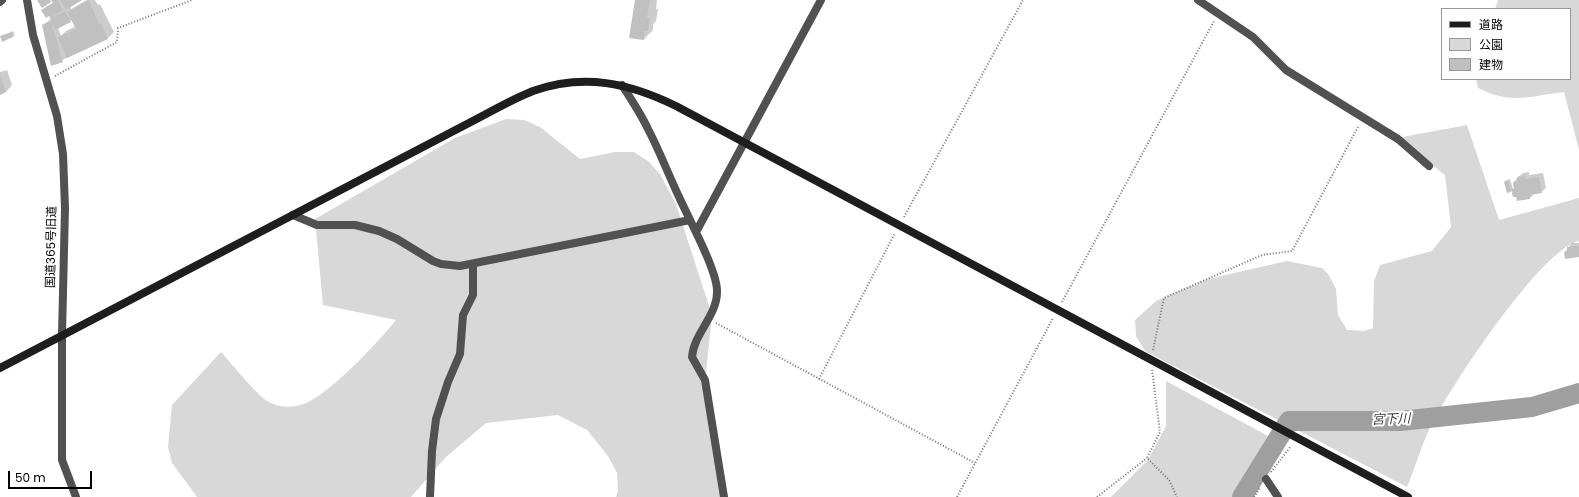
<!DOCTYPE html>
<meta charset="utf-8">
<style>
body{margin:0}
#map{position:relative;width:1579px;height:497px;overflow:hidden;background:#fff;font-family:Poppins,"Noto Sans JP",sans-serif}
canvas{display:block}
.legend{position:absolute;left:1441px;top:8px;width:130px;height:72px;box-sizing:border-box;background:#fff;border:1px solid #999;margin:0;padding:5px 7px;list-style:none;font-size:12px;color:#000}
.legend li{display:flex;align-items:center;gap:8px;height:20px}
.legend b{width:20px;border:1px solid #999}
.scale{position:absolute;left:8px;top:471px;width:84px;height:18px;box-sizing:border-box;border:2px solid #000;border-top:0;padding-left:5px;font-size:12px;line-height:14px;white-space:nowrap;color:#000;-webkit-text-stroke:3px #fff;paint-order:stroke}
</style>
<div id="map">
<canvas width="1579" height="497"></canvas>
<ul class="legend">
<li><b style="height:5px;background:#1e1e1e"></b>道路</li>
<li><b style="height:11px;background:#d8d8d8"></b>公園</li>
<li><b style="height:11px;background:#c0c0c0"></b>建物</li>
</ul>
<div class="scale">50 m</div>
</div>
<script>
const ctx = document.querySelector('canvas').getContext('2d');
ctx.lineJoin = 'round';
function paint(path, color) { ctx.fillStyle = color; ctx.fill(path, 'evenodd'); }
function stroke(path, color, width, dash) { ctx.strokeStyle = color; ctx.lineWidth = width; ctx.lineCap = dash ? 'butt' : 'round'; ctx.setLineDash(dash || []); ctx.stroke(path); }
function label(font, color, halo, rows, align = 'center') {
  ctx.font = font + ' Poppins,"Noto Sans JP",sans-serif'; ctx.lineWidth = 4; ctx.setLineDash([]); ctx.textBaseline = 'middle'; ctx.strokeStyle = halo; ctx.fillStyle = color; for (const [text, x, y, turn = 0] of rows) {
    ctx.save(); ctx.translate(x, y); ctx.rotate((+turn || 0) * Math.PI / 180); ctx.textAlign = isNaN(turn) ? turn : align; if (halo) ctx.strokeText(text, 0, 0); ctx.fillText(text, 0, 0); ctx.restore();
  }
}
const green = new Path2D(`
 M1498,0H1579V150L1564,92C1530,96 1511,105 1478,88L1476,79H1570V9H1495Z
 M506,119L524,120L540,127L580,159L615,152H634L648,161L660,174L676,204L712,315L705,382L723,497H616L618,490L617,473L608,456L587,430L558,415L486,423L446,457L411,497H197L172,463L168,447L172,405L221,352C231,363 257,395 267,401C277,407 289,408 300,405C325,400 379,341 396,320L323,305L315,219L455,138Z
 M1467,125L1499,220L1579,198V241C1541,249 1452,385 1433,422C1422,442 1416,466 1407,487L1145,351L1136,336L1135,320L1156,301L1208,279L1287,261L1322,268L1328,274L1336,289L1338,315L1347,330L1364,331L1373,328L1374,281L1380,265L1432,251L1451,227L1445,175L1397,138Z
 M1166,381L1268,436L1232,497H1111L1148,460L1166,426Z`);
const shadow = new Path2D(`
 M53,0H80L70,6L71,9L87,0H95L98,5L100,4L114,32L108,38L52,65L43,25L51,19L50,15L42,10L54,2ZM73,19L76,26L66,31L61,36L58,27Z
 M636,0H657L656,9H658L656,21L653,24V30L644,39Z
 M13,31L15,35L13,37H1Z
 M7,70L12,85L6,92L0,94V72Z
 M1529,172V175L1543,173L1546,188L1541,192L1534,194L1530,198L1512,190L1507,192L1505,182L1507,180L1510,179L1513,189L1515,187L1514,182L1518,177L1523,173Z
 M1572,243H1579V256L1565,252Z`);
const river = new Path2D(`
 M1242,497L1289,421H1400L1532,407L1579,393`);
const building = new Path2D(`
 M37,0H50L51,2L42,8Z
 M51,0H58L63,10L50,18L49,16L46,18L41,10L53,3Z
 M60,0H82L66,10Z
 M89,0L99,24L101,23L108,39L67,58L58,37L76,29L67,12Z
 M635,0H650L647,18H650L648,31H645L644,40L629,38Z
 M65,11L71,22L55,30L50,18Z
 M51,21L63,62L51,66L42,25Z
 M12,32L13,37L2,42L0,36Z
 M0,75L6,92L0,95Z
 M1525,176V179L1539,177L1542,193L1530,195V199L1517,201L1516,197H1513L1511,189H1514L1513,182L1518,181L1517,177Z
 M1508,180L1511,192L1507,193L1504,182Z
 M1579,246V257L1565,259L1564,252L1567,251V247Z`);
const path = new Path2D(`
 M55,76L117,42L118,28L192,0
 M904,217L1023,0
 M1062,302L1214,21
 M716,323L975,463
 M1153,350L1164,298L1262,255L1292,251L1359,125
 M1152,370L1160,432L1147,458L1169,480L1177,497
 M819,379L895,233
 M1271,472L1291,446
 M957,497L1053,318
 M1097,497L1147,458
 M1254,497L1260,488`);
const street = new Path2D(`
 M27,0L33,35L57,116L63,154L65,208L62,335V460L76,497
 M1198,0L1253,37L1286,70L1398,139L1429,166
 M0,2L2,0
 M622,85C631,99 641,114 648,129C660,152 669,176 680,199C689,219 718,272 717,292C717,316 694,333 692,357L705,380L724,497
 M293,215L317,225H355L379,231L397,239L433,261L441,264L460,266L690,220
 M696,232L821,0
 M1266,479L1278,497
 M430,497L432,451L436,419L448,382L460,354L463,315L473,295V264`);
const secondary = new Path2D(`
 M0,368L467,124C489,113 510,100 533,91C584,73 629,83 676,106L1408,497`);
const streetNames = [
 ["国道365号旧道",52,247,-89]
];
const waterNames = [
 ["宮下川",1391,420,-2]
];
paint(green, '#d8d8d8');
paint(shadow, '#0003');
stroke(river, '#9f9f9f', 20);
paint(building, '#c0c0c0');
stroke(path, '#737373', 2, [1, 2]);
stroke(street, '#515151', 8);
stroke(secondary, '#1e1e1e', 8);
label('12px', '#000', '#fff', streetNames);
label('italic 13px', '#404040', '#fff', waterNames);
</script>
